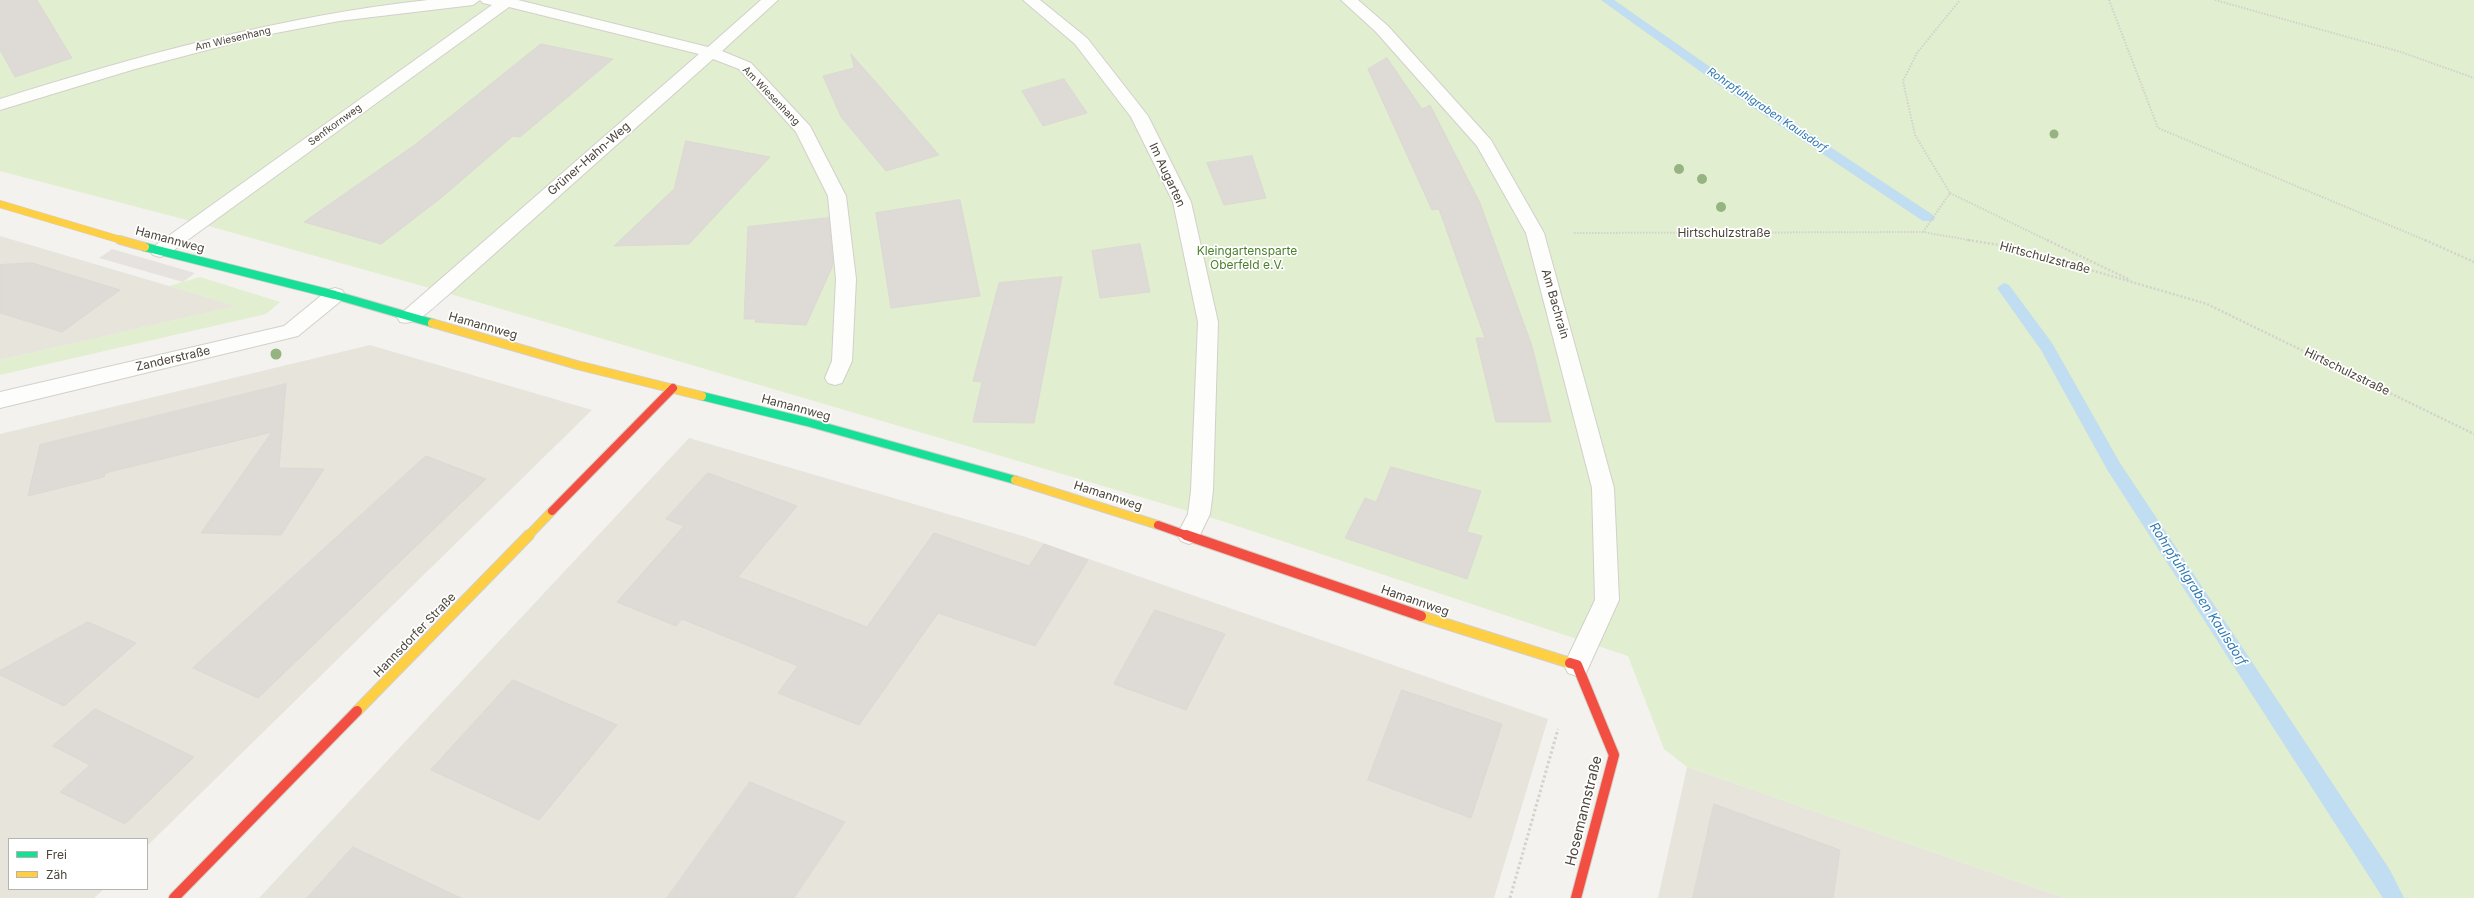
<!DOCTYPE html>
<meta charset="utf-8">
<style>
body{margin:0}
#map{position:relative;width:2474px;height:898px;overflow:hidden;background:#f4f2ee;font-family:Inter,sans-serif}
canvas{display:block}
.legend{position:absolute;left:8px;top:838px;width:140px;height:52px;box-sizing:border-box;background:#fff;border:1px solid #b7b4b0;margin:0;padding:5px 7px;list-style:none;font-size:12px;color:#4b4439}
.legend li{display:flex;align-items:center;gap:8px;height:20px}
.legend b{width:20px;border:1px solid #b7b4b0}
</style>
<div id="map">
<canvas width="2474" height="898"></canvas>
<ul class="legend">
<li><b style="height:5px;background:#16e098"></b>Frei</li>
<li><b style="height:5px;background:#ffcf43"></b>Zäh</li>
</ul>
</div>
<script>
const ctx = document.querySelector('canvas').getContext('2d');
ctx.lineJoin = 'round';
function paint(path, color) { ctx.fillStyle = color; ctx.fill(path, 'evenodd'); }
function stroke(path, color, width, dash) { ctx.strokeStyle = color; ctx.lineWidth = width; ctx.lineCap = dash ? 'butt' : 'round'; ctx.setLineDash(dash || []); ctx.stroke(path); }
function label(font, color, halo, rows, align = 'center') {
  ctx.font = font + ' Inter,sans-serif'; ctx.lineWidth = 3.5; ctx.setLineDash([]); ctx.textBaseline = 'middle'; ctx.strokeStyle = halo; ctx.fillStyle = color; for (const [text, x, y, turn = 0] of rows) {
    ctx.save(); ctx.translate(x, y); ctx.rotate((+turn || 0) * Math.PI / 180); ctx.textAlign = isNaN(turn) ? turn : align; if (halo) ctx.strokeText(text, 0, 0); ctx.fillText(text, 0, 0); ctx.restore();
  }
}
const residential = new Path2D(`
 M0,236L169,286L237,306L0,360Z
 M370,345L592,410L147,846V839H9V889H104L94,898H0V434Z
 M689,438L1023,536L1548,719L1494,898H259Z
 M1687,767L2065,898H1658Z`);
const green = new Path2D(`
 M0,0H2474V898H2065L1687,767L1664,749L1628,656L1222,521L440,291L198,223L0,171Z
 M200,277L280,302L266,314L0,375V360L236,306L169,286Z`);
const parking = new Path2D(`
 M112,249L195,273L183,282L99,258Z`);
const stream = new Path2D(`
 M1601,0H1614L1726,78L1933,215L1935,218L1933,221H1923L1718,84Z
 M2004,283L2009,285L2052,343L2120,463L2390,870L2404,898H2383L2108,471L2041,350L1997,288Z`);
const building = new Path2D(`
 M0,0H37L72,58L15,77L0,50Z
 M541,44L613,59L520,137L513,136L441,198L381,244L304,222L416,144Z
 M851,54L902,112L939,155L886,171L841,117L823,76L854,68Z
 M1387,58L1422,109L1430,105L1480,203L1532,346L1551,422H1496L1476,338H1485L1439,209L1432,210L1368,69Z
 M1064,79L1087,113L1043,126L1022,91Z
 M686,141L770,157L689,244L614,246L674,189Z
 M1252,156L1266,198L1224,205L1207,163Z
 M960,200L980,296L891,308L876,213Z
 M829,218L833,265L806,325L755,322L756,319H744L748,227Z
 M1140,244L1150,292L1100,298L1092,251Z
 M32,263L120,290L62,332L0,313V265Z
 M1062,277L1034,423L973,422L982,382L973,381L999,283Z
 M286,384L279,468L324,469L281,535L201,533L272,432L105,473L104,477L28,496L40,445Z
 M426,456L486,479L258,698L193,668Z
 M1391,467L1481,491L1467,532L1482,536L1467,579L1345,538L1365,498L1376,502Z
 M708,473L797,506L738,577L867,627L934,533L1029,566L1044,544L1088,560L1035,646L938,613L859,725L778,693L798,666L682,619L676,626L617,602L684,526L666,519Z
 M1155,610L1225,634L1186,710L1114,684Z
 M88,622L136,643L64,706L0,675V671Z
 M513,680L617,725L539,820L431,770Z
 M1402,690L1502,724L1471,818L1368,780Z
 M95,709L194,757L125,824L60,792L90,765L53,746Z
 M750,782L845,822L794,898H667Z
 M1714,804L1840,850L1833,898H1693Z
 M353,847L461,898H307Z`);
const pathFar2 = new Path2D(`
 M2109,0L2158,128L2427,241
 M2215,0L2401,52L2474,78
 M1950,193L2049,241
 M1923,232L1950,193L1915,135L1903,81L1917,53L1960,0
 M1574,233L1923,232L1974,241`);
const pathFar1 = new Path2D(`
 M1968,240L2012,247L2207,304L2474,434
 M2047,240L2130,280
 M2425,240L2474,262`);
const path = new Path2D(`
 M1510,898L1558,729`);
const lane = new Path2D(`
 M428,0H518L708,47L761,0H778L722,51L751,63L810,126L846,196L856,279L852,361L842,383L835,385L828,383L825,378L832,361L836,279L828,196L796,132L739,69L713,59L447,296C434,306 417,327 400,322L397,317L699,54L509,7L167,255L160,257L153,255L150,251L153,247L492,5L483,3L480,0L473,5L339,21L260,36L135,69L0,110V99C140,55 281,16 428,0Z
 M1023,0H1040L1087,38L1148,116L1191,202L1218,322L1213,491L1210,514L1197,541L1189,544L1181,541L1177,535L1188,514L1191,491L1198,322L1173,202L1131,117L1075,44Z
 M1341,0H1358L1388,26L1491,140L1544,233L1614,488L1619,600L1586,673L1577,676L1568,673L1564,665L1595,600L1592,488L1526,233L1477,146L1376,32Z`);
const street = new Path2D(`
 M335,288L342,290L345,295L342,300L298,336L0,408V392L284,326L328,290Z`);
const fast = new Path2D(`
 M145,247L335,295L432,323
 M702,396L807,422L1015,480`);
const slowFar2 = new Path2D(`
 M0,204L124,241`);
const slowFar1 = new Path2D(`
 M120,240L145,247
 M432,323L577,365L702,396
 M1015,480L1158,525
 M528,536L552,511`);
const slow = new Path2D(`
 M1421,616L1570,663
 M357,711L529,535`);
const jamFar1 = new Path2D(`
 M552,511L673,388
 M1158,525L1189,536`);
const jam = new Path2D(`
 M1186,535L1421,616
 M1570,663L1577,665L1614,755L1576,898
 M174,898L357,711`);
const trees = [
 [2054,134,4.5],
 [1679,169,5],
 [1702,179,5],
 [1721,207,5],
 [276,354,5.5]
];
const farStreetnames = [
 ["Am Wiesenhang",233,39,-13],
 ["Am Wiesenhang",771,96,46],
 ["Senfkornweg",335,125,-36]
];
const farWaternames = [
 ["Rohrpfuhlgraben Kaulsdorf",1767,110,34]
];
const streetNames = [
 ["Grüner-Hahn-Weg",589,159,-41],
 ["Im Augarten",1167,175,65],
 ["Hirtschulzstraße",1724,233],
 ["Hamannweg",170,240,15],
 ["Hirtschulzstraße",2045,258,15],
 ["Am Bachrain",1555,304,74],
 ["Hamannweg",483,326,16],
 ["Zanderstraße",173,359,-13],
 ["Hirtschulzstraße",2347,372,26],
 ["Hamannweg",796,408,15],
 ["Hamannweg",1108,496,18],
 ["Hamannweg",1415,601,19],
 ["Hannsdorfer Straße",415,635,-46]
];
const parkNames = [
 ["Kleingartensparte",1247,251],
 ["Oberfeld e.V.",1247,265]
];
const waterNames = [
 ["Rohrpfuhlgraben Kaulsdorf",2198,594,57]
];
const nearStreetnames = [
 ["Hosemannstraße",1584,811,-76]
];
paint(residential, '#e7e4dc');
paint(green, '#e1eecf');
paint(parking, '#e6e3df');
paint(stream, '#c0ddf1');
paint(building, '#dedbd6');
stroke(building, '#dcd9d4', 1);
stroke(lane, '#d2d0cb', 2);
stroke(street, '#d2d0cb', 2);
stroke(fast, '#d3cfc5', 10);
stroke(slowFar2, '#d3cfc5', 8);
stroke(slowFar1, '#d3cfc5', 10);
stroke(slow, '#d3cfc5', 12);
stroke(jamFar1, '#d3cfc5', 10);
stroke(jam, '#d3cfc5', 12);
stroke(pathFar2, '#d3d2cc', 2, [1.5, 1.5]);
stroke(pathFar1, '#d3d2cc', 2.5, [2, 2]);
stroke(path, '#d3d2cc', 3, [2.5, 2.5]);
paint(lane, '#fdfdfc');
paint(street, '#fdfdfc');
stroke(fast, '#16e098', 8);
stroke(slowFar2, '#ffcf43', 7);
stroke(slowFar1, '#ffcf43', 8);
stroke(slow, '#ffcf43', 10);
stroke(jamFar1, '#f24e42', 8);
stroke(jam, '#f24e42', 10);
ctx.fillStyle = '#96b382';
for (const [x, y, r] of trees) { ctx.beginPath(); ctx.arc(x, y, r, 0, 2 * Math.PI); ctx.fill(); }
label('10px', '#4b4439', '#fff', farStreetnames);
label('italic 11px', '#2e7ab2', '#fff', farWaternames);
label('12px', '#4b4439', '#fff', streetNames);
label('12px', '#4a7f2a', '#fff', parkNames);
label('italic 13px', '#2e7ab2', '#fff', waterNames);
label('14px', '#4b4439', '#fff', nearStreetnames);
</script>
